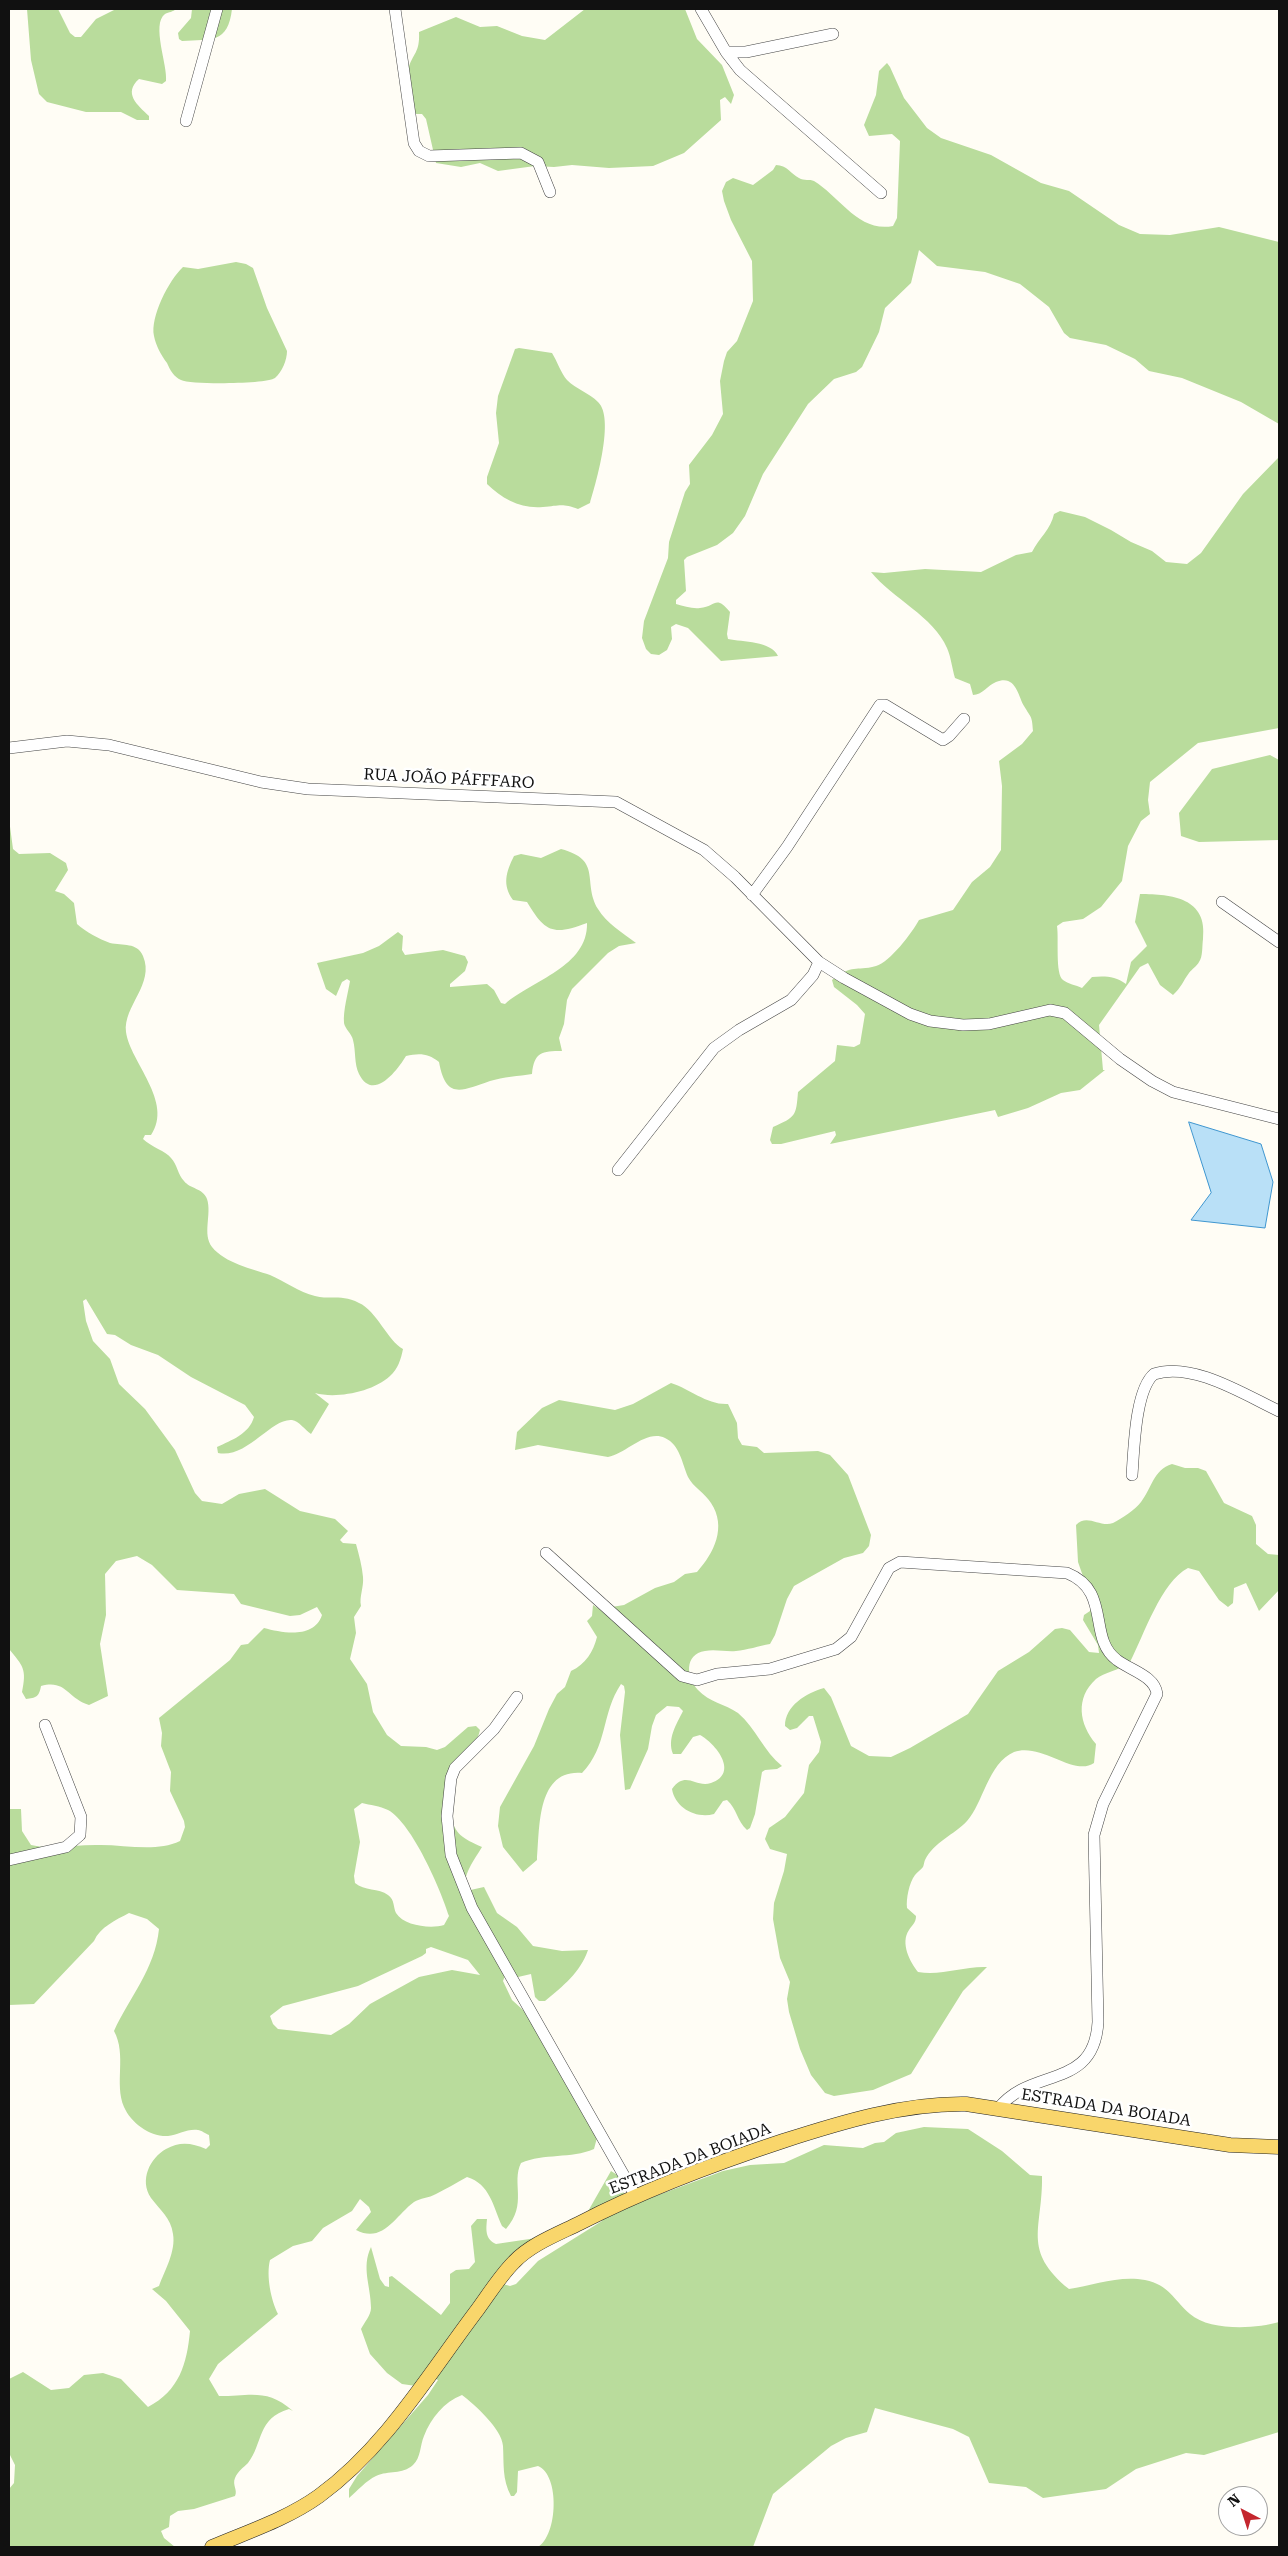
<!DOCTYPE html>
<meta charset="utf-8">
<style>
body{margin:0}
#map{position:relative;width:1288px;height:2556px;overflow:hidden;background:#fffdf5;font-family:"Roboto Serif",serif}
canvas{display:block}
.frame{position:absolute;inset:0;border:10px solid #111;pointer-events:none}
.north{position:absolute;left:1218px;top:2486px;width:50px;height:50px;box-sizing:border-box;background:#fff;border:1px solid #a0a0a0;border-radius:50%;rotate:320deg;font-size:14px;font-weight:700;line-height:20px;text-align:center;color:#111}
.north::after{content:'';display:block;margin:auto;width:18px;height:22px;background:#c4262e;clip-path:polygon(50% 0,100% 100%,50% 72%,0 100%)}
</style>
<div id="map">
<canvas width="1288" height="2556"></canvas>
<div class="frame"></div>
<div class="north">N</div>
</div>
<script>
const ctx = document.querySelector('canvas').getContext('2d');
ctx.lineJoin = 'round';
function paint(path, color) { ctx.fillStyle = color; ctx.fill(path, 'evenodd'); }
function stroke(path, color, width, dash) { ctx.strokeStyle = color; ctx.lineWidth = width; ctx.lineCap = dash ? 'butt' : 'round'; ctx.setLineDash(dash || []); ctx.stroke(path); }
function label(font, color, halo, rows, align = 'center') {
  ctx.font = font + ' "Roboto Serif",serif'; ctx.lineWidth = 5; ctx.setLineDash([]); ctx.textBaseline = 'middle'; ctx.strokeStyle = halo; ctx.fillStyle = color; for (const [text, x, y, turn = 0] of rows) {
    ctx.save(); ctx.translate(x, y); ctx.rotate((+turn || 0) * Math.PI / 180); ctx.textAlign = isNaN(turn) ? turn : align; if (halo) ctx.strokeText(text, 0, 0); ctx.fillText(text, 0, 0); ctx.restore();
  }
}
const forest = new Path2D(`
 M27,9H58L70,33L75,37H81L96,19L114,10L176,9C173,12 169,12 165,14C151,24 168,66 166,81L162,84L139,79C123,93 137,105 149,116V120H137L121,112H86L47,102L39,94L31,60Z
 M192,9H232C228,44 211,39 182,41L179,39L178,33L191,18Z
 M585,9H685L697,39L722,65L734,95L731,104L725,97L720,100L721,120L684,153L653,166L609,168L572,165L554,167L535,166L498,171L480,163L461,167L436,163L426,119L422,114H416C410,106 404,78 408,69C413,53 420,53 419,32L456,17L480,27L497,26L522,36L545,40Z
 M887,63L890,67L904,98L927,128L941,138L991,155L1041,183L1069,191L1119,225L1140,234L1170,235L1219,227L1279,242V424L1241,402L1182,378L1149,371L1135,359L1106,345L1070,338L1064,333L1049,307L1020,284L985,272L937,266L919,250L911,283L885,308L879,332L862,367L856,372L834,379L808,404L763,474L745,516L733,533L717,545L687,557L684,560L686,591L676,600V604C684,606 692,609 700,608C716,607 715,594 730,612L727,634L728,639C743,642 771,641 778,656L721,661L688,628L676,624L671,627L672,639L667,650L659,655L651,654L646,649L642,638L644,621L668,558L669,542L685,492L690,484L689,465L712,435L723,414L720,381L724,361L727,352L737,341L753,301L752,261L731,220L724,201L722,191L726,182L733,178L753,185L773,170L776,165C787,165 791,174 799,178C804,181 810,179 814,181C839,196 859,233 893,226L897,218L900,141L892,134L869,136L864,125L876,95L879,71Z
 M236,262L246,264L253,268L267,308L287,351C287,360 282,372 275,378C267,384 191,385 181,380C174,377 170,370 167,363C161,355 156,346 154,336C150,317 169,280 183,267L198,269Z
 M519,348L552,353C557,361 561,373 567,380C576,389 589,393 598,402C615,418 596,483 590,503L578,509C562,503 559,506 543,507C520,509 503,499 487,484V477L499,443L496,413L498,396L515,349Z
 M1279,457V728L1198,743L1150,782L1148,800L1150,814L1141,821L1128,846L1122,881L1101,907L1083,919L1063,922L1057,926C1059,939 1055,974 1063,980C1068,984 1076,985 1082,988L1092,977C1105,976 1115,976 1126,984L1131,962L1147,946L1135,922L1140,894C1172,894 1208,898 1203,939C1202,946 1203,957 1199,962C1197,966 1192,969 1189,973C1183,981 1181,988 1173,995L1160,985L1148,963L1140,967L1099,1025L1103,1070H1105L1080,1090L1061,1093L1028,1108L998,1117L995,1110L830,1144L836,1135L835,1131L781,1144H772L770,1140L773,1127C796,1117 796,1116 798,1092L835,1061L837,1045L854,1047L860,1044L865,1014L857,1005L834,987L832,980C854,963 854,972 876,966C890,962 912,933 919,920L953,910L972,882L990,867L1001,850L1002,786L999,761L1022,744L1033,731C1032,715 1031,718 1024,706C1018,696 1016,674 996,682C988,685 982,695 973,695L970,684L955,678C952,668 951,657 947,648C934,617 892,598 871,572L884,573L925,569L981,572L1016,555L1032,552C1039,538 1051,529 1054,514L1060,511L1085,517L1111,530L1131,542L1152,551L1166,562L1187,564L1201,553L1243,494Z
 M1270,755L1279,760V840L1199,842L1181,836L1179,813L1212,769Z
 M9,819L13,849L19,854L50,853L66,863L68,870L55,891L64,894L74,903L77,924C86,932 99,939 110,943C123,946 137,942 143,956C155,984 123,1006 126,1032C130,1062 174,1102 151,1135H145L143,1139C151,1147 166,1151 171,1158C177,1164 178,1175 184,1181C190,1189 203,1188 207,1199C212,1214 202,1234 212,1247C225,1263 252,1269 270,1275C284,1281 299,1292 315,1296C331,1300 341,1294 359,1303C376,1310 388,1341 403,1349C401,1359 398,1369 390,1376C373,1392 336,1399 315,1393L329,1404L311,1434C305,1430 299,1421 292,1420C271,1418 247,1459 218,1453L217,1447C232,1440 249,1434 254,1417L245,1405L191,1377L158,1355L131,1345L115,1335L107,1334L86,1299L83,1301L86,1321L93,1341L110,1359L119,1384L145,1409L175,1450L195,1493L202,1501L222,1504L239,1494L265,1489L300,1511L335,1519L348,1531L340,1540L343,1543L356,1544C359,1555 362,1566 363,1577C364,1587 359,1597 361,1606L354,1617L356,1633L350,1659L367,1684L373,1712L387,1735L401,1746L426,1747L437,1750L445,1747L468,1727L476,1726L480,1730C475,1753 449,1770 447,1795C446,1800 449,1808 450,1813C455,1836 463,1838 482,1847C475,1859 461,1876 466,1891L484,1887L497,1913L517,1927L533,1946L562,1951L588,1950C580,1973 563,1986 545,2001H539L535,1997L531,1974L518,1977L506,1973L503,1981L512,2000L533,2019L598,2134L594,2149C571,2159 544,2153 521,2163C511,2183 528,2204 506,2229L502,2226C493,2206 490,2184 467,2177C456,2183 446,2189 436,2194C429,2198 420,2198 414,2202C395,2216 383,2244 356,2230L371,2212L369,2207L360,2199L352,2211L323,2228L312,2241L293,2246L270,2260C266,2276 271,2300 278,2314L218,2364L209,2379L219,2396C251,2396 267,2388 293,2411L289,2409C257,2418 263,2444 248,2463C243,2468 238,2471 235,2478C232,2485 238,2490 235,2496L194,2509L178,2511L170,2516L169,2527L161,2531L164,2538L175,2547H9V2489L14,2483L15,2465L9,2453V2379L23,2372L51,2390L69,2388L84,2375L103,2373L121,2379L148,2407C179,2391 187,2364 190,2331L166,2301L152,2289L159,2286C165,2270 176,2251 173,2234C171,2218 160,2210 151,2198C139,2180 150,2158 166,2149C180,2141 192,2143 206,2149L210,2145L209,2135C206,2134 201,2130 198,2130C189,2128 177,2135 168,2136C150,2137 131,2123 124,2107C114,2083 127,2055 114,2031C129,1998 155,1969 159,1929L147,1919L129,1913C116,1920 100,1927 94,1941L34,2004L9,2005V1809H21L22,1831L31,1845C53,1850 73,1845 96,1845C123,1844 155,1853 180,1841L185,1827L184,1821L170,1791L171,1772L161,1746L162,1733L159,1718L230,1660L241,1645L248,1644L264,1628C283,1633 314,1639 322,1615L317,1607L300,1615L290,1616L241,1604L234,1594L177,1590L152,1565L137,1556L116,1561L105,1574L106,1615L100,1644L108,1696L89,1705C67,1698 66,1679 41,1686C39,1697 36,1698 26,1699L22,1692C27,1669 23,1666 9,1649ZM362,1803C370,1805 380,1806 388,1810C412,1823 441,1890 449,1916L444,1925C431,1929 404,1926 396,1913C393,1907 395,1900 388,1895C379,1888 364,1891 355,1883L354,1876L360,1842L354,1809ZM431,1947L468,1960L480,1975L452,1970L419,1977L370,2004L349,2024L331,2035L278,2029L273,2024L270,2016L283,2006L358,1986L422,1956L426,1953V1949Z
 M561,849C603,860 582,882 598,909C606,923 623,933 636,943L619,946L608,953L572,989L567,1000L564,1024L559,1038L562,1051C542,1051 534,1052 532,1074C519,1076 503,1077 490,1081C461,1091 446,1100 439,1062C428,1053 419,1053 406,1056C397,1071 373,1102 359,1074C354,1064 356,1051 353,1040C352,1034 345,1029 344,1023C343,1011 348,993 350,981L347,979L342,982L336,996L326,989L317,963L363,953L379,946L398,932L403,936L402,950L405,955L443,950L465,956L468,962L465,971L450,984V987L487,984L494,990L501,1003L505,1004C532,980 588,967 587,923C553,936 545,932 527,902L513,900C502,885 506,872 514,856L521,854L541,858Z
 M671,1383C690,1389 707,1405 728,1404L737,1423L738,1438L742,1445L757,1447L764,1453L818,1451L830,1455L848,1475L871,1535L869,1546L863,1553L844,1558L794,1586L787,1599L775,1635L770,1644C759,1646 747,1650 736,1651C726,1652 715,1649 705,1651C684,1654 686,1678 698,1690C709,1702 725,1704 738,1713C756,1728 764,1752 782,1766L777,1769L765,1770L762,1772L755,1814L750,1828L747,1830C737,1821 737,1809 727,1800L723,1801L714,1814C696,1819 675,1808 672,1789C686,1770 695,1788 711,1783C740,1773 715,1743 700,1735L693,1737L681,1754H673C667,1739 676,1725 683,1711L679,1707L667,1706L656,1715L652,1726L648,1749L630,1789L625,1790L620,1735L625,1692L624,1686L621,1684C601,1714 608,1746 582,1773C536,1769 540,1829 537,1860L523,1872L503,1847L498,1826L500,1807L534,1746L549,1709L557,1694L565,1687L571,1671C586,1664 593,1652 597,1637L587,1621L592,1616L593,1605L599,1609L624,1605L655,1588L674,1582L685,1574L697,1572C714,1553 727,1527 711,1503C705,1493 693,1487 688,1477C682,1463 680,1445 665,1438C646,1429 626,1454 608,1457L538,1445L515,1450L517,1432L542,1408L559,1400L615,1410L633,1404Z
 M1172,1464L1185,1468H1198L1206,1471L1224,1503L1252,1516L1256,1525V1544L1268,1554L1279,1555V1590L1259,1611L1246,1583L1234,1588L1233,1603L1228,1607L1219,1600L1199,1571L1188,1568C1161,1582 1144,1635 1130,1662C1119,1671 1104,1672 1096,1679C1075,1698 1079,1724 1096,1744L1094,1763C1074,1777 1041,1742 1014,1752C988,1763 983,1804 967,1821C955,1834 933,1843 925,1860C924,1862 924,1865 923,1867C921,1870 917,1872 915,1875C909,1883 906,1899 907,1908L916,1916C916,1923 912,1925 909,1930C900,1943 910,1962 918,1972C942,1976 963,1966 987,1967L963,1991L911,2074L873,2090L834,2096L825,2093L811,2075L800,2049L789,2012L787,1999L790,1982L780,1958L773,1919L774,1903L784,1871L787,1854L770,1849L765,1839L769,1828L785,1817L804,1793L809,1765L819,1752L821,1742L813,1716H809L797,1728L790,1730L785,1726C785,1706 806,1693 824,1688L831,1697L851,1746L869,1756L891,1757L910,1748L968,1714L998,1671L1029,1652L1055,1629L1062,1628L1070,1630L1089,1652L1099,1653L1098,1645L1083,1620L1084,1615L1090,1611L1092,1602L1078,1562L1076,1525C1087,1513 1100,1528 1113,1523C1121,1519 1136,1509 1141,1502C1152,1488 1153,1470 1172,1464Z
 M924,2127L968,2129L1002,2151L1030,2175L1042,2176C1043,2228 1021,2250 1069,2289C1093,2285 1120,2275 1145,2280C1169,2285 1173,2299 1190,2314C1209,2331 1256,2329 1279,2322V2432L1204,2455L1186,2453L1136,2469L1106,2489L1043,2498L1026,2487L989,2483L969,2437L953,2429L875,2408L867,2432L846,2438L831,2446L773,2494L753,2547H538C558,2535 560,2475 538,2466L518,2471L517,2492L514,2496H511C502,2479 504,2464 503,2446C502,2429 475,2405 462,2395C444,2402 431,2418 424,2436C420,2445 421,2458 413,2465C402,2475 389,2470 376,2476C367,2480 357,2491 349,2498V2489L357,2476L428,2395L438,2380L434,2378L416,2386L402,2384L387,2373L370,2354L361,2329C364,2323 371,2315 371,2308C371,2286 361,2268 371,2247L380,2279L385,2286L389,2287V2277L392,2276L441,2315L450,2303V2274L456,2270L469,2269L475,2262L471,2226L477,2219H487C486,2230 485,2239 496,2244L543,2237L503,2284L510,2286L516,2284L538,2261L602,2221L605,2215L587,2213L611,2171L619,2176L626,2201L634,2204L723,2171L750,2165L784,2163L824,2145L863,2148L875,2143L884,2142L896,2133Z`);
const water = new Path2D(`
 M1189,1122L1261,1144L1273,1182L1265,1228L1191,1220L1211,1193Z`);
const minor = new Path2D(`
 M395,9L414,143L419,151L429,156L521,153L538,162L550,192
 M701,9L726,52L740,70L881,193
 M726,52H746L833,34
 M186,121L217,9
 M9,748L67,741L109,745L261,782L308,789L616,802L704,850L735,877L819,962L844,978L910,1014L930,1021L963,1025L989,1024L1050,1010L1065,1013L1120,1059L1152,1081L1173,1092L1279,1119
 M752,895L787,847L880,705H885L943,740L949,736L964,719
 M1222,902L1279,942
 M618,1170L714,1048L739,1030L791,1000L813,975L819,962
 M1132,1475C1134,1450 1135,1390 1154,1374C1192,1361 1245,1395 1279,1411
 M546,1553L682,1676L697,1680L717,1674L770,1669L836,1649L851,1637L889,1568L900,1562L1067,1573C1112,1591 1087,1638 1117,1660C1130,1670 1155,1676 1157,1694L1103,1804L1094,1835L1098,2022C1094,2091 1031,2066 998,2109
 M517,1697L494,1729L455,1768L451,1778L447,1816L451,1855L472,1908L635,2195
 M9,1860L66,1847L80,1835L81,1817L45,1725`);
const major = new Path2D(`
 M212,2547C247,2532 287,2519 319,2496C386,2447 428,2375 478,2309C489,2294 500,2276 514,2262C531,2244 558,2234 580,2223C646,2189 713,2164 783,2141C842,2122 904,2103 966,2104L1230,2145L1279,2147`);
const streetNames = [
 ["RUA JOÃO PÁFFFARO",449,779,3],
 ["ESTRADA DA BOIADA",1106,2108,9],
 ["ESTRADA DA BOIADA",690,2159,-21]
];
paint(forest, '#b9dc9c');
paint(water, '#b9e0f7');
stroke(water, '#3f96cf', 1);
stroke(minor, '#444', 12);
stroke(major, '#222', 15);
stroke(minor, '#fff', 11);
stroke(major, '#f9d66b', 14);
label('16px', '#111', '#fff', streetNames);
</script>
